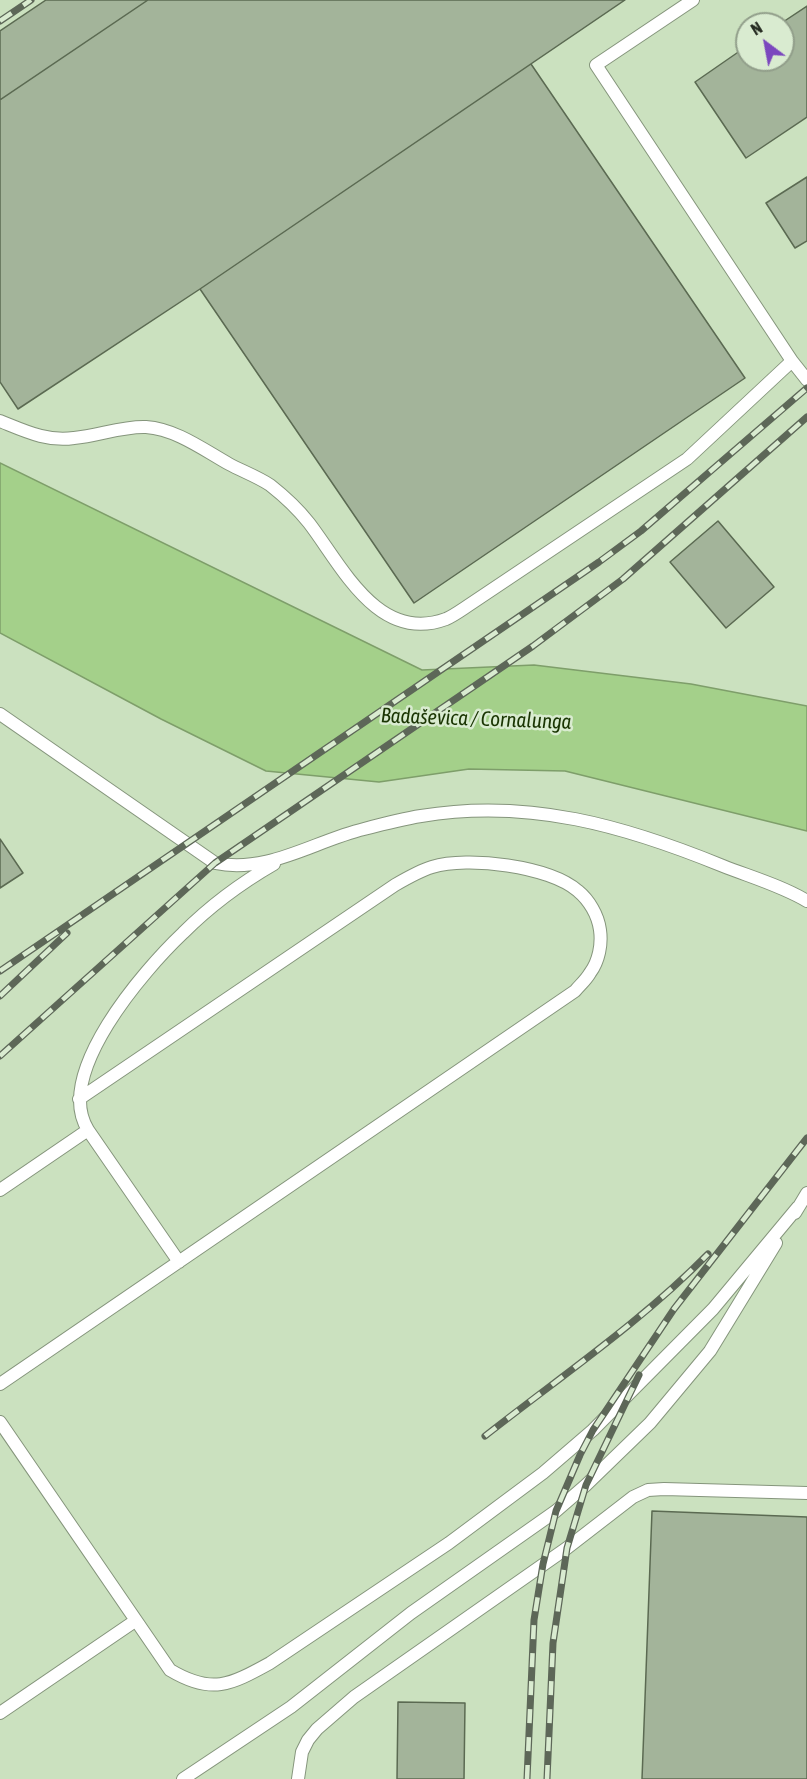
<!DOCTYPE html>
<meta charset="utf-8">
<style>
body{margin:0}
#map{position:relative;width:807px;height:1779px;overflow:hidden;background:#d9ebd0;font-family:"Asap Condensed",sans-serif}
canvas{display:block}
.north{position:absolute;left:735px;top:12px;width:60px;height:60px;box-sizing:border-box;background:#d9ebd0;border:2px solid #919e8a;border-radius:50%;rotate:328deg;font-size:16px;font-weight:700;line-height:24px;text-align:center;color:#252b21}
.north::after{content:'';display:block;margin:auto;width:21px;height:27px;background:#7b47be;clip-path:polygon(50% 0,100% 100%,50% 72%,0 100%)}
</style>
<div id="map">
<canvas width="807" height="1779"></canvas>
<div class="north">N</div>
</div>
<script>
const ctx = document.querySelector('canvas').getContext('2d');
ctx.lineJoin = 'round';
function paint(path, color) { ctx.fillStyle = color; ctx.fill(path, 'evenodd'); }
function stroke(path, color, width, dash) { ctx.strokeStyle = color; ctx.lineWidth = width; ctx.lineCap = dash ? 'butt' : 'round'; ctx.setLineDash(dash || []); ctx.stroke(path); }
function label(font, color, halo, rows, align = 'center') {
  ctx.font = font + ' "Asap Condensed",sans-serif'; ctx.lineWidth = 5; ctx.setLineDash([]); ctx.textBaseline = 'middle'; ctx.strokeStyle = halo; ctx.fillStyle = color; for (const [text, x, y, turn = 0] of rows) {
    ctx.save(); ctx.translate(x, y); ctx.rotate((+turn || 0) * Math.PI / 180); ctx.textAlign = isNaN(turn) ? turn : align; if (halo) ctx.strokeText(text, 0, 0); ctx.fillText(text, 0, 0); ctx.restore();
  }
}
const built = new Path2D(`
 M0,0H807V1779H0ZM747,24H783V60H747Z`);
const water = new Path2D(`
 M0,463L422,670L534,665L691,684L807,706V831L565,771L469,769L379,782L266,771L161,719L0,633Z`);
const building = new Path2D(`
 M46,0H148L0,100V31Z
 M148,0H625L200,289L18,409L0,382V100Z
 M807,6V117L746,158L695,82L747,46V60H783V24H780Z
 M531,64L745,378L414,603L200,289Z
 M807,177V241L795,248L766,203Z
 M718,521L774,587L726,628L670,562Z
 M0,839L23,873L0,888Z
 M652,1511L807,1517V1779H642Z
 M398,1702L465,1703L464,1779H397Z`);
const service = new Path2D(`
 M792,361L807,380
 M0,421C25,431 47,442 74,438C98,436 122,426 146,427C176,429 204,450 229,464C242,471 258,477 270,485C284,496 298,509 309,523C342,566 378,644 446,619C453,616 460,611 466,607L687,459L792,361L596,65L693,0
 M0,714L215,863C268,874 314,841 364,829C383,824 402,819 421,816C529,798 625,826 723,866C751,877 782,886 807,901
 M88,1130L179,1262
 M0,1190L88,1130C53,1074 144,970 183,933C210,906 241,883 274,864
 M795,1213L807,1193
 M0,1384L575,991C580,985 586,980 590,973C599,961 602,944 600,930C598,915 589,900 578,891C549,866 468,856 432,867C419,871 407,878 395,885L79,1099
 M0,1422L170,1670C212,1695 230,1685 270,1663L449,1543L543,1473L593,1430L713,1309L798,1207
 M0,1713L135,1621
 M183,1779L291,1707L411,1613L556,1511L586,1485L650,1423L710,1351L776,1243
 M298,1779L302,1752L308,1740L317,1729L354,1697L567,1548L633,1497L648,1490L664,1489L807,1493`);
const rail = new Path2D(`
 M0,21L31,0
 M0,971L599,562L641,531L807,388
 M0,996L67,933
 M0,1056L215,863L533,646L623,579L807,417
 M485,1436C560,1377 641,1322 708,1254
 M527,1779L534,1620L543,1564L556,1511L580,1455L593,1430L674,1309L807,1138
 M547,1779L553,1643L567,1548L586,1485L639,1375`);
const waterNames = [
 ["Badaševica / Cornalunga",476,719,2]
];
paint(built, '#cbe1bf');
paint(water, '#a4d08a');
stroke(water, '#7e9e6a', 1.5);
paint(building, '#a3b49a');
stroke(building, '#5b6a52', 1.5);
stroke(service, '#85957c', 14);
stroke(service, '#fff', 12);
stroke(rail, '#5d6758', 7);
stroke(rail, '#d9ebd0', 4.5, [14]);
label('italic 21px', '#1a3503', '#d9ebd0', waterNames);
</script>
